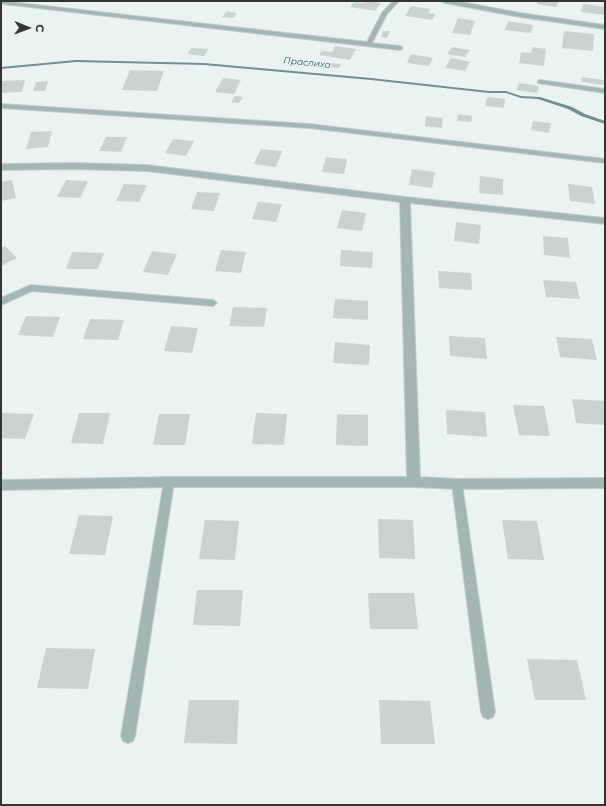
<!DOCTYPE html>
<meta charset="utf-8">
<style>
body{margin:0}
#map{position:relative;width:606px;height:806px;overflow:hidden;background:#eaf3f2;font-family:Montserrat,sans-serif}
canvas{display:block}
.frame{position:absolute;inset:0;border:2px solid #313534;pointer-events:none}
.north{position:absolute;left:8px;top:8px;width:40px;height:40px;-webkit-text-stroke:3px #eaf3f2;paint-order:stroke;rotate:91deg;font-size:11px;font-weight:700;line-height:16px;text-align:center;color:#313534}
.north::after{content:'';display:block;margin:auto;width:14px;height:18px;background:#313534;clip-path:polygon(50% 0,100% 100%,50% 72%,0 100%)}
</style>
<div id="map">
<canvas width="606" height="806"></canvas>
<div class="frame"></div>
<div class="north">С</div>
</div>
<script>
const ctx = document.querySelector('canvas').getContext('2d');
ctx.lineJoin = 'round';
function paint(path, color) { ctx.fillStyle = color; ctx.fill(path, 'evenodd'); }
function stroke(path, color, width, dash) { ctx.strokeStyle = color; ctx.lineWidth = width; ctx.lineCap = dash ? 'butt' : 'round'; ctx.setLineDash(dash || []); ctx.stroke(path); }
function label(font, color, halo, rows, align = 'center') {
  ctx.font = font + ' Montserrat,sans-serif'; ctx.lineWidth = 3; ctx.setLineDash([]); ctx.textBaseline = 'middle'; ctx.strokeStyle = halo; ctx.fillStyle = color; for (const [text, x, y, turn = 0] of rows) {
    ctx.save(); ctx.translate(x, y); ctx.rotate((+turn || 0) * Math.PI / 180); ctx.textAlign = isNaN(turn) ? turn : align; if (halo) ctx.strokeText(text, 0, 0); ctx.fillText(text, 0, 0); ctx.restore();
  }
}
const stream = new Path2D(`
 M76,60L204,63L371,78L489,91H506L521,96L540,97L572,107L585,114L605,121V124L581,116L568,109L538,99L521,98L506,93H489L371,80L204,65L76,62L1,69V67Z`);
const building = new Path2D(`
 M366,1L381,3L375,11L350,7L354,2L364,3Z
 M538,1H559L556,7L537,4Z
 M583,4L605,7V15L581,12Z
 M411,6L430,9L428,13L436,14L432,20L405,16Z
 M227,11L237,13L233,18L222,17Z
 M458,18L475,21L470,35L452,33Z
 M508,21L533,25L531,33L505,30Z
 M383,31H390L387,38L381,37Z
 M564,31L594,34L593,51L562,48Z
 M335,46L356,49L350,60L319,55L322,51L332,52Z
 M452,47L470,50L465,57L447,54Z
 M533,47L546,49L544,66L519,63L521,52L531,53Z
 M191,48L208,49L204,56L187,54Z
 M411,54L433,58L429,66L407,63Z
 M451,58L470,62L465,71L445,68Z
 M330,63L341,64L339,68L328,67Z
 M130,70L164,71L157,91L122,90Z
 M582,77L604,80L603,85L581,82Z
 M223,78L241,80L234,94L215,92Z
 M25,80L22,92L1,93V81Z
 M48,81L45,91H33L36,82Z
 M519,83L539,86L537,93L517,90Z
 M235,96L243,97L239,103L231,102Z
 M487,97L505,99L504,108L485,106Z
 M458,114L472,116L471,122L457,121Z
 M426,116L443,118L442,128L425,126Z
 M533,121L551,123L549,133L531,130Z
 M52,131L48,147L26,149L31,132Z
 M106,137H127L121,152L99,151Z
 M173,139L194,141L186,156L165,153Z
 M261,149L282,151L276,167L254,164Z
 M326,157L347,159L344,174L322,172Z
 M412,169L435,172L432,188L409,185Z
 M480,176L503,179V195L479,193Z
 M12,180L16,198L1,201V182Z
 M66,180L88,181L80,198L57,197Z
 M124,184L147,185L139,202L116,201Z
 M568,184L592,187L595,204L570,201Z
 M197,192L220,193L214,211L191,209Z
 M258,202L282,204L276,222L252,219Z
 M342,210L366,213L362,231L337,228Z
 M456,222L481,225L479,244L454,241Z
 M543,236L568,238L570,258L544,255Z
 M5,246L17,258L1,266V248Z
 M221,250L246,252L241,273L215,271Z
 M341,250L373,252L372,268L340,266Z
 M152,251L177,254L168,275L143,272Z
 M72,252L104,253L98,269H66Z
 M438,271L471,273L472,290L439,288Z
 M543,280L576,282L580,299L546,297Z
 M335,299L368,301V320L333,318Z
 M233,307L267,308L264,327L229,326Z
 M26,316L60,317L53,337L18,335Z
 M90,319L124,320L118,340L83,339Z
 M171,326L198,328L192,353L164,351Z
 M449,336L485,338L487,359L450,356Z
 M556,337L592,339L597,360L560,357Z
 M335,342L370,345L369,365L333,363Z
 M572,399L605,401V425L576,423Z
 M513,405L544,406L550,436L519,435Z
 M446,410L485,412L487,437L447,434Z
 M1,413L34,414L25,439L1,438Z
 M79,413H110L103,444L71,443Z
 M256,413L287,414L284,445L252,444Z
 M159,414H190L185,445H153Z
 M337,414L368,415V446L336,445Z
 M79,515L113,516L105,555L69,554Z
 M378,519L413,520L415,559L379,558Z
 M205,520L239,521L235,560L199,559Z
 M502,520L537,521L544,560L508,559Z
 M197,590H243L240,626L193,625Z
 M368,593H414L418,629H370Z
 M46,648L95,649L88,689L37,688Z
 M527,659L577,660L586,700H535Z
 M189,700H239L237,744L184,743Z
 M379,700L430,701L435,744H381Z`);
const service = new Path2D(`
 M1,1L367,42L382,13L393,1H399L387,14L372,43L400,46L403,48L400,50L3,4L1,3Z
 M540,80L605,89V93L538,83V81Z
 M1,104L309,124L605,159V163L309,128L1,108Z
 M31,285L213,300L217,303L213,306L32,291L1,305V298Z
 M169,477L173,479L174,482L135,736L133,741L128,743L123,741L121,736L164,482L165,479Z
 M457,479L461,481L462,484L495,712L493,717L488,719L483,717L481,712L452,484L453,481Z`);
const minor = new Path2D(`
 M442,1H456L520,13L605,25V29L520,17L445,3Z
 M74,163L147,165L405,197L605,218V224L410,203L420,477L457,479L605,478V488L457,489L414,487H169L1,490V480L169,477H407L400,202L147,171L74,169L1,170V164Z`);
const farWaternames = [
 ["Праслиха",307,63,6]
];
paint(stream, '#71918f');
paint(building, '#cad3d2');
stroke(service, '#c5cdcc', 2);
stroke(minor, '#c5cdcc', 2);
paint(service, '#a2b6b4');
paint(minor, '#a2b6b4');
label('italic 9px', '#1e5c5a', '#eaf3f2', farWaternames);
</script>
